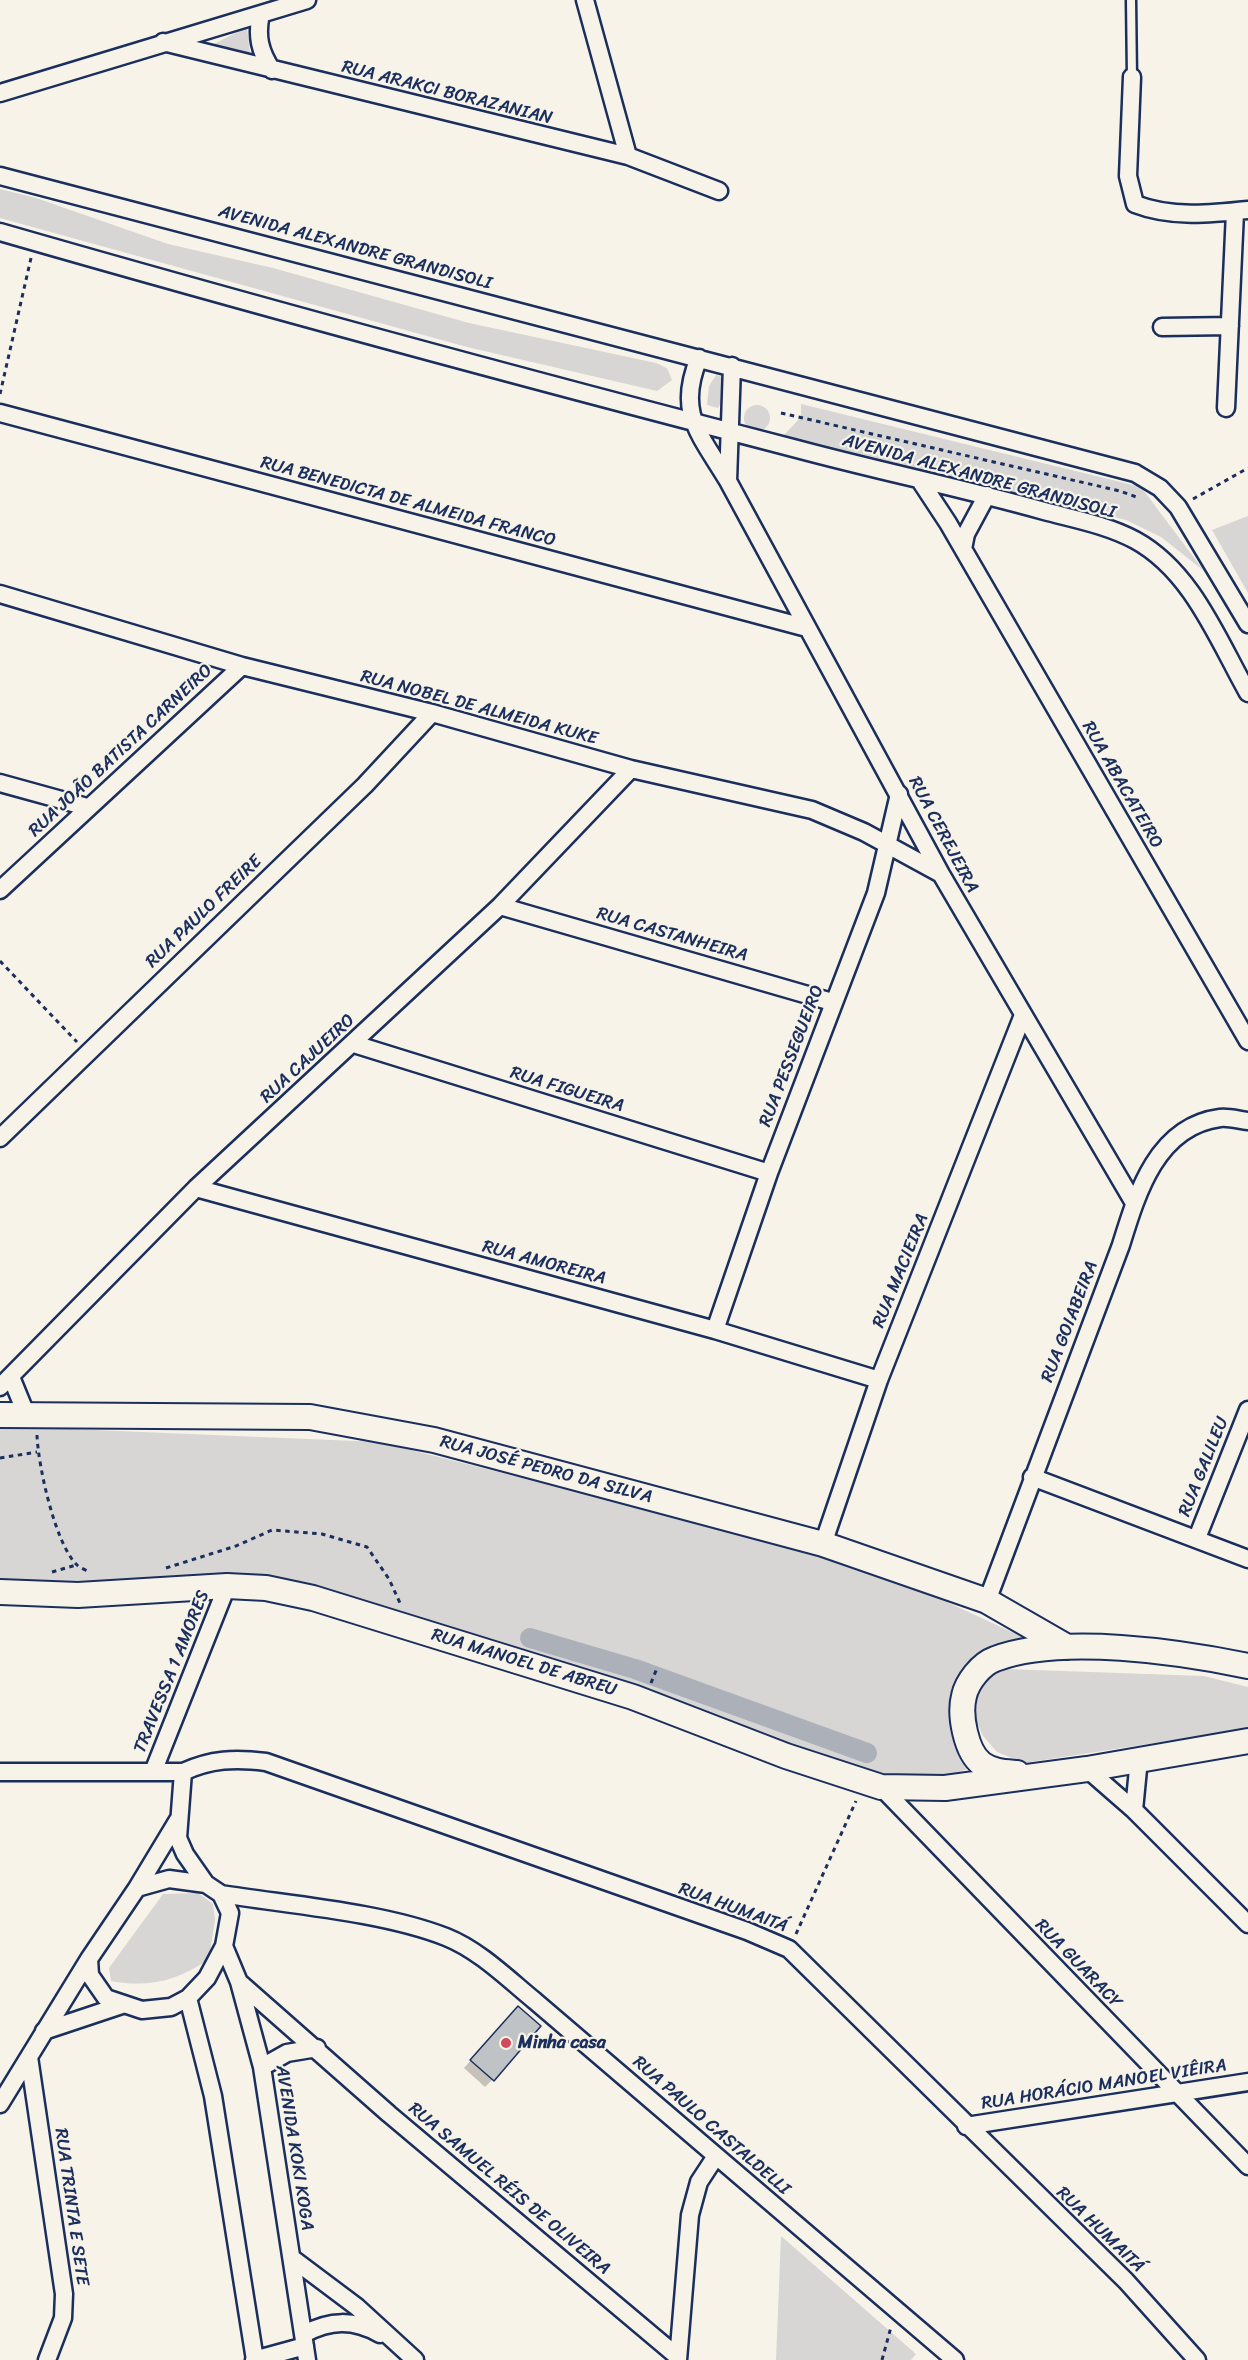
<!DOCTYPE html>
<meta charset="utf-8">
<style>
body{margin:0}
canvas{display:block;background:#f7f3e8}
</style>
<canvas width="1248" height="2360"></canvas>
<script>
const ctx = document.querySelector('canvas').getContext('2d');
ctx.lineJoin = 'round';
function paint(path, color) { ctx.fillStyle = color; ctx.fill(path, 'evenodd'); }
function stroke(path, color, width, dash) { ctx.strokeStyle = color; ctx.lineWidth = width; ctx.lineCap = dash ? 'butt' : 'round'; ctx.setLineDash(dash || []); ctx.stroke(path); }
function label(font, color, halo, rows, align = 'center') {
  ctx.font = font + ' Sriracha,sans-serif'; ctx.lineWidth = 4.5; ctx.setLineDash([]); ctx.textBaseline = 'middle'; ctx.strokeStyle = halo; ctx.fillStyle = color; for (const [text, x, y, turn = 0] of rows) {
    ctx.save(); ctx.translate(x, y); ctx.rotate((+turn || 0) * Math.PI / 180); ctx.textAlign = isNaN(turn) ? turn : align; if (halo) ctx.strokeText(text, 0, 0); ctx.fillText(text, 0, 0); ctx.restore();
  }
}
const green = new Path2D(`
 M247,27L250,54L214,44Z
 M0,189L36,198L168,244L273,268L469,323L656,363L667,368L672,380L657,391L467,347L0,218Z
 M716,375L722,377L725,397L718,408L707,405L709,386Z
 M801,404L1141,487L1204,571L1161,537L1126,520L784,435L801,417Z
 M744 418a13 13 0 1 1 26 0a13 13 0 1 1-26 0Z
 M1248,516V593L1212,530Z
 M0,1426L379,1442L829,1555L923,1591L1029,1640L973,1668L970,1768L949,1776L900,1779L738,1728L321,1589H104L0,1585Z
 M1005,1669L1204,1676L1248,1687V1732L1187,1738L1024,1763L997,1752L983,1736L972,1711L982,1682Z
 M198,1893L213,1904L215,1920L209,1959C178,1981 148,1988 111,1981L109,1968L163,1894Z
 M781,2236L916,2354L911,2360H776Z`);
const shadow = new Path2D(`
 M511,2015L492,2080L485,2087L464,2068Z`);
const canal = new Path2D(`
 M530,1638L635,1669L867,1753`);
const building = new Path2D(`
 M518,2006L541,2026L494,2081L470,2060Z`);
const path = new Path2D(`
 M0,394L31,258
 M781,413L1120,491L1139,498
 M1193,499L1248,468
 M0,961L77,1042
 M37,1435C38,1465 55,1544 77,1565C80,1568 86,1570 89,1572
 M0,1458L37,1452
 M166,1568L236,1546L272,1530L322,1534L367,1547L389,1579L400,1603
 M52,1572L76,1565
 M651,1683L657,1668
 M796,1934L856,1801
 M882,2360L891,2327`);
const lane = new Path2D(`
 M1131,0L1132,77`);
const street = new Path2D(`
 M585,0L628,156
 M261,14C256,36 260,52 272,70
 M163,42L628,156L719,191
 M1132,77L1128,176L1135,204C1171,218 1210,214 1248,210
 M0,93L307,0
 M0,176L1135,473L1160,488L1178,507L1248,624
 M0,232C264,308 531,380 797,449C879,471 962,488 1044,511C1074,519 1107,525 1135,540C1192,571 1218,640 1248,693
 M1162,327L1230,326
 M699,358C676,413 700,434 728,481L941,874L1134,1203
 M1226,408L1235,212
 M0,413L807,628
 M728,481L732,366
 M921,482L948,523L1248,1041
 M963,549L966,534L987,495
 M0,594L242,666L432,713L631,769L812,810L864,832L941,874
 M0,783L87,807
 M0,890L242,666
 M500,906L832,1002
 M354,1044L769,1173
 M0,1138L365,785L432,713
 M196,1188L715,1330L879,1380
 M715,1330L769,1173L876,893L899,794
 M11,1377L27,1416
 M0,1387L196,1188L500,906L631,769
 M1032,1477L1248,1559
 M1197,1538L1248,1410
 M823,1544L879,1380L1023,1015
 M987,1601L1121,1245C1137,1193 1157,1126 1220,1118C1229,1117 1239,1120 1248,1121
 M1087,1769L1134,1810L1248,1924
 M0,1772H183C211,1759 235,1758 266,1762L747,1931L789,1949L1126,2281L1197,2360
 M153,1772L227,1586
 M183,1772L178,1838L185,1854L206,1884
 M881,1787L1248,2166
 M1134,1810L1139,1759
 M169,1879L206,1884L221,1894L230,1913L224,1946L207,1978L188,1998L171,2007L142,2010L106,1998L90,1975L89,1959L137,1888Z
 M137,1888L178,1820
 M221,1894C290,1905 382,1912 446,1937C479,1950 508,1979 535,2001L955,2360
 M224,1946L239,1982L262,2067L307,2360
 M239,1982L389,2114L678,2357
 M188,1998L213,2096L255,2360
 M44,2031L122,2005
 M29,2057L64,2294L63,2318L47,2360
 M262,2067L287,2053L317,2048
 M0,2104L89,1959
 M966,2126L1248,2082
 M293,2259L357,2307L415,2360
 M304,2334C330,2320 353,2319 380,2334
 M254,2360L305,2346
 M678,2360L690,2215L699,2182L716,2156`);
const secondary = new Path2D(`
 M0,1415L310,1417L434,1440L823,1544L987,1601L1067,1647
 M0,1592L78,1595L227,1586L266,1588L313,1598L633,1697L786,1756L881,1787L945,1788L1087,1769L1248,1741
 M1017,1773C1005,1772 993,1772 982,1764C966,1752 959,1715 964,1696C967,1682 981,1664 995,1659C1060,1634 1181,1652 1248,1666`);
const markers = [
 [506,2043,6,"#d1495b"]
];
const streetNames = [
 ["RUA ARAKCI BORAZANIAN",447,93,14],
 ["AVENIDA ALEXANDRE GRANDISOLI",355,248,15],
 ["AVENIDA ALEXANDRE GRANDISOLI",979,477,15],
 ["RUA BENEDICTA DE ALMEIDA FRANCO",408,502,15],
 ["RUA NOBEL DE ALMEIDA KUKE",479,708,15],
 ["RUA JOÃO BATISTA CARNEIRO",121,751,-43],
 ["RUA ABACATEIRO",1122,785,60],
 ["RUA CEREJEIRA",943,835,62],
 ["RUA PAULO FREIRE",204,912,-44],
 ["RUA CASTANHEIRA",672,935,16],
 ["RUA PESSEGUEIRO",792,1056,-69],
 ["RUA CAJUEIRO",308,1059,-43],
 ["RUA FIGUEIRA",567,1090,17],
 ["RUA AMOREIRA",544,1263,15],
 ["RUA MACIEIRA",901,1271,-68],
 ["RUA GOIABEIRA",1070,1322,-69],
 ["RUA GALILEU",1204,1467,-68],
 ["RUA JOSÉ PEDRO DA SILVA",546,1470,15],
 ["RUA MANOEL DE ABREU",524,1663,17],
 ["TRAVESSA 1 AMORES",172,1672,-68],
 ["RUA HUMAITÁ",733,1908,20],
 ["RUA GUARACY",1078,1964,46],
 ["RUA HORÁCIO MANOEL VIÊIRA",1104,2085,-9],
 ["RUA PAULO CASTALDELLI",711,2126,41],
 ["AVENIDA KOKI KOGA",294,2148,81],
 ["RUA SAMUEL RÉIS DE OLIVEIRA",509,2189,40],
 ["RUA TRINTA E SETE",71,2207,82],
 ["RUA HUMAITÁ",1100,2230,44]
];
const poiNames = [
 ["Minha casa",518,2043]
];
paint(green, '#d7d6d4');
paint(shadow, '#0003');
stroke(canal, '#acb0b9', 20);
paint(building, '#c0c3c5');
stroke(building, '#1b2f5e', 1.5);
stroke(lane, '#1b2f5e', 13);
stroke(street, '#1b2f5e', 21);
stroke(secondary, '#1b2f5e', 28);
stroke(path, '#1b2f5e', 3, [4.5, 4.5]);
stroke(lane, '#f7f3e8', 8);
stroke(street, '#f7f3e8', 16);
stroke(secondary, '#f7f3e8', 24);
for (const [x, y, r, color] of markers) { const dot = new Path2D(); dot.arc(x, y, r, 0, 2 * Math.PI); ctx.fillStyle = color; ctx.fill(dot); stroke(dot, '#f7f3e8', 2); }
label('18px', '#1b2f5e', '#f7f3e8', streetNames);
label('bold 18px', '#1b2f5e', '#f7f3e8', poiNames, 'left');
</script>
